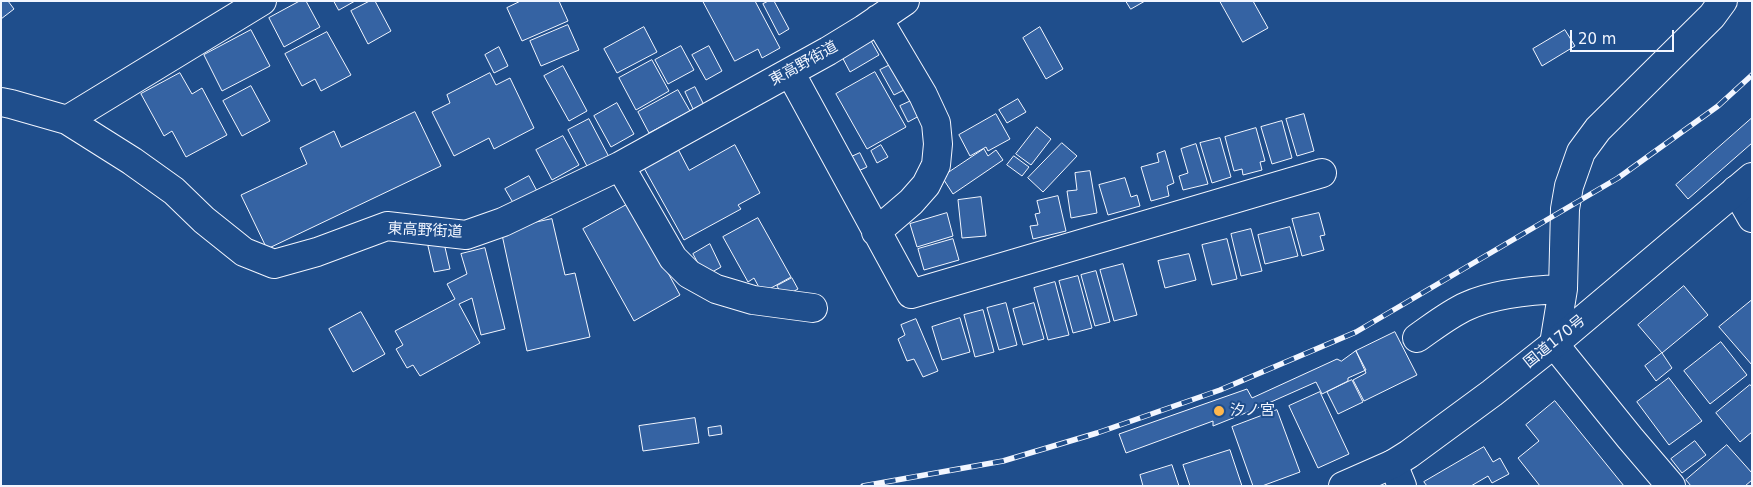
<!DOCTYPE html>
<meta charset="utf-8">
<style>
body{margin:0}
#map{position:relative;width:1753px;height:487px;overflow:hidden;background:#1f4e8c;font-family:"DejaVu Sans",sans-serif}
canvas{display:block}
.frame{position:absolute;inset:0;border:2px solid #f2f6ff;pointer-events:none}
.scale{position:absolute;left:1570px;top:30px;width:104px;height:22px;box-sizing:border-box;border:2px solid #f2f6ff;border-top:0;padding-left:6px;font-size:15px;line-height:18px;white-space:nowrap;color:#f2f6ff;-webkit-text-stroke:4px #1f4e8c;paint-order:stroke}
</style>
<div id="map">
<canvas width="1753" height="487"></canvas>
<div class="frame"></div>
<div class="scale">20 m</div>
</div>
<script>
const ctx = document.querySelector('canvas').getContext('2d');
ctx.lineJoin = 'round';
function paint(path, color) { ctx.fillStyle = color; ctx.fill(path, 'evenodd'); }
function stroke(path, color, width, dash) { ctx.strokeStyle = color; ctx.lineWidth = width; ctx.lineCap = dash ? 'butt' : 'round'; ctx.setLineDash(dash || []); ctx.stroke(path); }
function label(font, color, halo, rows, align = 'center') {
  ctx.font = font + ' "DejaVu Sans","Noto Sans JP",sans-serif'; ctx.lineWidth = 4; ctx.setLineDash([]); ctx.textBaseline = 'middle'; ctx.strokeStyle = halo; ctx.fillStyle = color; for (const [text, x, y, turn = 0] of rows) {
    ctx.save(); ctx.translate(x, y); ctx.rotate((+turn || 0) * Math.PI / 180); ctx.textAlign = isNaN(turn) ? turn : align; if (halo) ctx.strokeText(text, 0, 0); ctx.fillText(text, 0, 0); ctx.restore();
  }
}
const building = new Path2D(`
 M1,1H8L14,9L1,19Z
 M300,1H306L320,27L284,47L269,18Z
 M334,1H355L339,10Z
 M370,1H375L391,31L368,44L351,11Z
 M521,1H559L568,21L522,41L507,8Z
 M703,1H755L780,48L762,58L758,49L735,61Z
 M769,1H774L789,29L779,35L763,4Z
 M1126,1H1145L1131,9Z
 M1220,1H1253L1268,28L1243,42Z
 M568,25L579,50L541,66L530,41Z
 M644,27L657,52L617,73L604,49Z
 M1040,27L1063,69L1046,79L1023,38Z
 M251,30L270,66L222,91L204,55Z
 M1565,30L1575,46L1542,66L1533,49Z
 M327,32L351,75L321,91L315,79L302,86L285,54Z
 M870,39L879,55L850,72L841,55Z
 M681,46L694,70L668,84L655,60Z
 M709,46L722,71L706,80L692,55Z
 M499,47L508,66L494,73L485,55Z
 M652,60L669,91L636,110L619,78Z
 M890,65L904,90L894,95L880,70Z
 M563,66L587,111L569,121L544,76Z
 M875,72L906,127L867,149L836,94Z
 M180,73L192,94L202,88L227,135L186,157L172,131L164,136L141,94Z
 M490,73L496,85L510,78L534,128L494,149L489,138L454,156L432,112L450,103L447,95Z
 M251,86L270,121L242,136L223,101Z
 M695,87L704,105L694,111L685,92Z
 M678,90L690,111L649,133L638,112Z
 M1018,99L1026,112L1007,123L999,110Z
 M911,101L919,116L908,122L900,106Z
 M617,103L634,134L611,147L594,116Z
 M415,112L441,166L267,249L241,195L307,164L300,148L334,131L341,147Z
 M996,114L1010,139L988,151L986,147L970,156L959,135Z
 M1304,114L1314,151L1297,156L1286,119Z
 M1752,118V143L1688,199L1676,185Z
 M589,119L609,157L588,168L568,130Z
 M1282,121L1292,158L1272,164L1261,127Z
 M1037,127L1051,139L1031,165L1016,154Z
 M1256,128L1265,161L1260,162L1262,170L1243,175L1242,169L1234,171L1225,137Z
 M563,136L579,165L552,180L536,150Z
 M1220,138L1231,177L1212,183L1200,143Z
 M1062,143L1077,156L1043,192L1028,178Z
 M1196,144L1208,184L1183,190L1179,176L1188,173L1181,149Z
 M735,145L760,193L738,205L741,209L684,240L644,168L678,149L689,170Z
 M881,145L888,157L877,163L871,151Z
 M984,149L988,156L996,150L1003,160L953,194L942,177Z
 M1165,151L1174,183L1167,186L1169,196L1151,201L1141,167L1159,162L1157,154Z
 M860,153L867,167L856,172L849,158Z
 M1014,156L1029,167L1022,176L1007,165Z
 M1090,171L1097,213L1071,218L1067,191L1077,190L1075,173Z
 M529,176L538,193L515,206L505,189Z
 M1125,178L1131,197L1137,195L1140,206L1108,215L1099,185Z
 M1058,196L1066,231L1033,239L1030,226L1038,225L1035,214L1040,213L1037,201Z
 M981,197L986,236L962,238L958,200Z
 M630,203L680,295L634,321L583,229Z
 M947,213L953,236L917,247L910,224Z
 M1319,213L1325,235L1320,236L1324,250L1302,256L1292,219Z
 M758,218L791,277L762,293L754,278L748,282L723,237Z
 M552,219L565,275L575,273L590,337L527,351L501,230Z
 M1290,227L1298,256L1265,264L1258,235Z
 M1251,229L1262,271L1241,276L1231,234Z
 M953,239L959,260L924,270L918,249Z
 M1227,239L1237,279L1212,285L1202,245Z
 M444,243L450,269L434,272L428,246Z
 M710,244L721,267L705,276L693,254Z
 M485,248L505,329L481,335L472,298L459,304L480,343L420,376L413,365L407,368L396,349L403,345L395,331L455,299L447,284L467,274L461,254Z
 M1189,254L1196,280L1165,288L1158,261Z
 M1123,264L1137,315L1114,321L1100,270Z
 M1096,271L1110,322L1095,326L1081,275Z
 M1078,276L1092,328L1073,333L1059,281Z
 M792,278L798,289L783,297L777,286Z
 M1055,282L1069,335L1048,340L1034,288Z
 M1684,286L1708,315L1662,353L1638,325Z
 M1752,300V365L1719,327Z
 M1006,303L1017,345L999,350L987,308Z
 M1034,303L1044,339L1023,345L1013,309Z
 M983,310L994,352L975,357L964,315Z
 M361,312L385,354L353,372L329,329Z
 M960,318L970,352L942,360L932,327Z
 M916,319L938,371L923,377L914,359L907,361L898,339L905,335L901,325Z
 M1395,332L1417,375L1364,401L1353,380L1366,373L1356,351Z
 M1721,342L1747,375L1710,404L1684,371Z
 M1356,351L1366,370L1348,378V381L1322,394L1316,382L1253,410L1213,426V421L1126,453L1119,434L1247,389L1252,398L1337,359L1341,361Z
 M1662,353L1672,368L1656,381L1645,366Z
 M1669,378L1702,421L1669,445L1637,402Z
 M1352,380L1363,402L1338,414L1327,392Z
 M1750,385L1752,386V432L1740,442L1716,413Z
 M1320,392L1349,454L1318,468L1289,406Z
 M1555,401L1624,486H1540L1518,458L1539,441L1526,425Z
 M1277,410L1300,472L1262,486H1253L1232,427Z
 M695,418L699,443L643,451L639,426Z
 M721,426L722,434L709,436L708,428Z
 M1695,441L1706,455L1682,473L1671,459Z
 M1727,445L1752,473V480L1745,486H1691L1686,480Z
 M1484,447L1493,462L1500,458L1509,474L1492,483L1488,476L1471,486H1427L1424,482Z
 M1230,450L1242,486H1190L1183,465Z
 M1172,465L1179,486H1143L1140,475Z`);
const minor = new Path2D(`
 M790,72L911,294L1322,173
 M1,102L11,104L67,120L132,161L174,191L204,220L244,252L274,264L317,252L387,226L466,235L503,222L620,166L828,51L864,29L905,1
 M67,120L262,1
 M620,166L673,258L689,274L716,289L753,300L813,308
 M1736,190L1752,218
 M876,232L911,202L926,185L936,165L938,144L936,123L923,95L878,19
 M1417,338C1433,327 1449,314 1467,306C1493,294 1535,290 1563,289
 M1393,464L1402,486
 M1671,486L1630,438L1554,344L1563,289L1565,209L1569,186L1581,152L1598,129L1712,16L1723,1`);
const highway = new Path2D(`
 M1343,486L1393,464L1409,454L1492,393L1554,344L1752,177`);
const rail = new Path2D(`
 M863,486L1003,461L1097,433L1220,390L1356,332L1618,178L1718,106L1752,75`);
const markers = [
 [1219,411,6,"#ffb74d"]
];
const streetNames = [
 ["東高野街道",804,64,-29],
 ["東高野街道",425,231,3],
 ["国道170号",1555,342,-39]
];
const poiNames = [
 ["汐ノ宮",1230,411]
];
paint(building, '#3563a3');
stroke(building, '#f2f6ff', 1);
stroke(minor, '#f2f6ff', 30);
stroke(highway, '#f2f6ff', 30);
stroke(minor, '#1f4e8c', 28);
stroke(highway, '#1f4e8c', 28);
stroke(rail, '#f2f6ff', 5.5);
stroke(rail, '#1f4e8c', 4, [11]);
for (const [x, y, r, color] of markers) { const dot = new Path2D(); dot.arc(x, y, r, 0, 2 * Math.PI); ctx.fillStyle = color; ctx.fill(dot); stroke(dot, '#1f4e8c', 2); }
label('15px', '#f2f6ff', '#1f4e8c', streetNames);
label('15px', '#f2f6ff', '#1f4e8c', poiNames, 'left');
</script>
